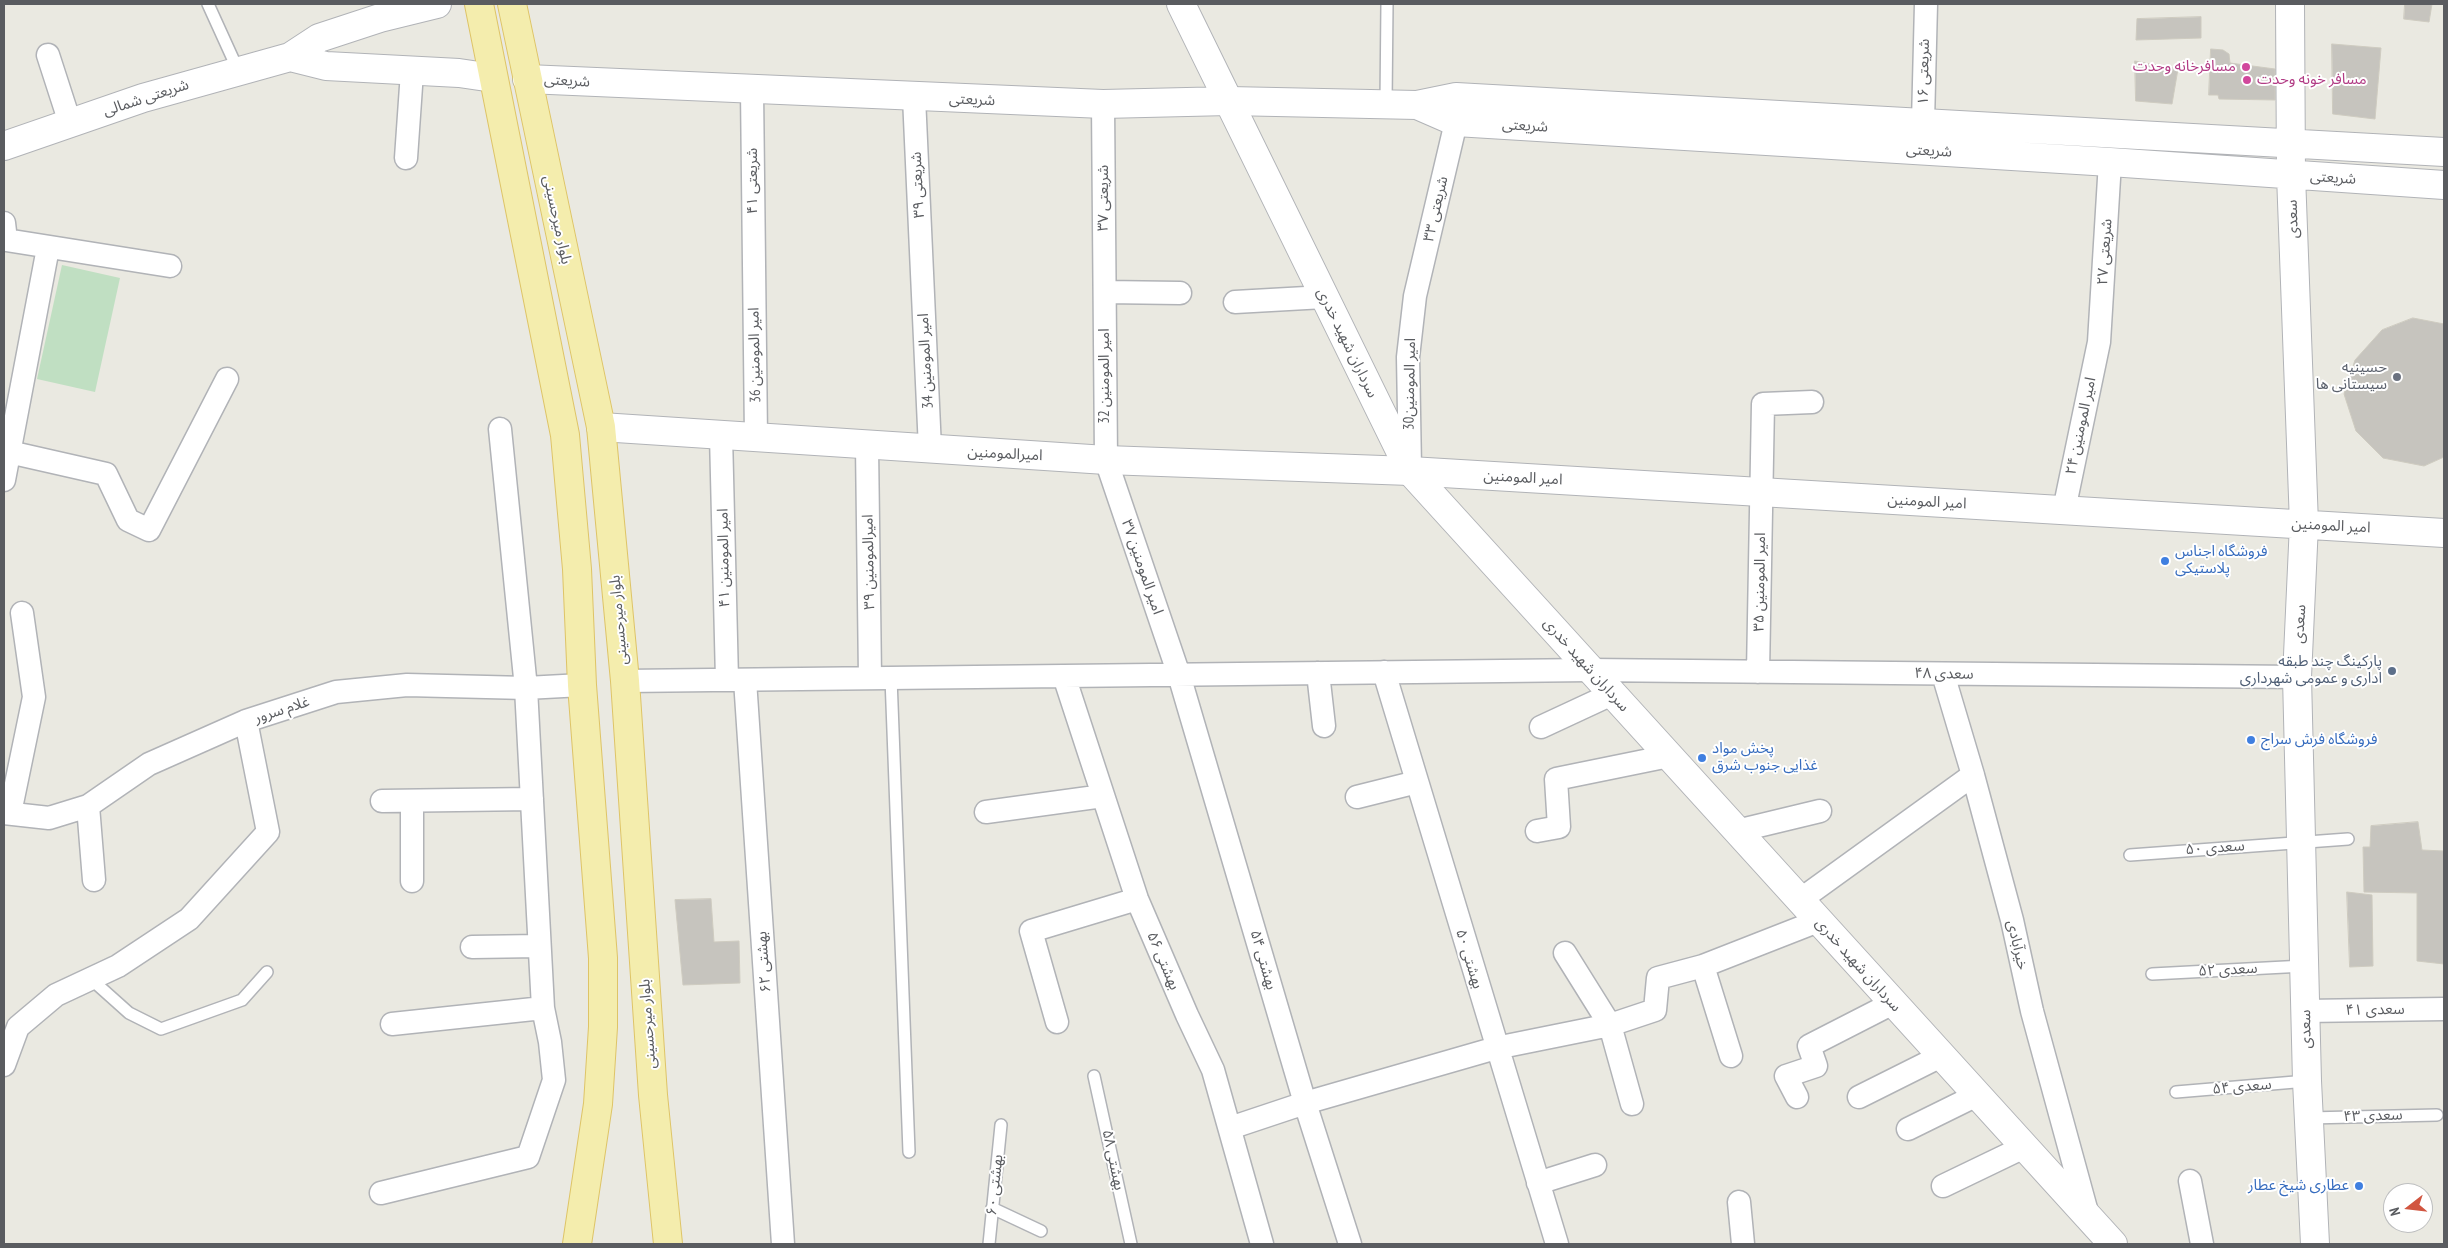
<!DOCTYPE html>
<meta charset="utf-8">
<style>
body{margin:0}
#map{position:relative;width:2448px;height:1248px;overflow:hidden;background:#eae9e1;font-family:"PT Sans Narrow",sans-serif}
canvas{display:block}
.frame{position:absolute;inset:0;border:5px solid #5a5c60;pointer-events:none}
.north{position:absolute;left:2383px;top:1183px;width:50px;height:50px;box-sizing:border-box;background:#fff;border:1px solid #bdbebf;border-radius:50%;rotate:254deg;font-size:14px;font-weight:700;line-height:20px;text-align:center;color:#5a5c60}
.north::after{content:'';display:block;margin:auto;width:18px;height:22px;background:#d15540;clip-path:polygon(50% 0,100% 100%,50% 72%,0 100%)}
</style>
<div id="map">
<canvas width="2448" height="1248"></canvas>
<div class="frame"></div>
<div class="north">N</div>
</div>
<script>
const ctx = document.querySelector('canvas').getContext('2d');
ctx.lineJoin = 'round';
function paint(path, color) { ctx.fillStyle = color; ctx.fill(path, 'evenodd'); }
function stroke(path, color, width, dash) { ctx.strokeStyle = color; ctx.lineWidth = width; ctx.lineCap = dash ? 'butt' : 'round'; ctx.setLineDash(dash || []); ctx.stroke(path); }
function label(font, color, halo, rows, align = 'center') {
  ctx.font = font + ' "PT Sans Narrow","Noto Sans Arabic",sans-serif'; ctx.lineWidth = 4; ctx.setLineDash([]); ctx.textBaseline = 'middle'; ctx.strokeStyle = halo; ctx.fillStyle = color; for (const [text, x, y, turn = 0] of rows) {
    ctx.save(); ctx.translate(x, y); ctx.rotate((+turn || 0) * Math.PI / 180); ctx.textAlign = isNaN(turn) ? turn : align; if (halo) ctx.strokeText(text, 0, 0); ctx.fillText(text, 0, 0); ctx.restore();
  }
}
const green = new Path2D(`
 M62,265L120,278L95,392L37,379Z`);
const building = new Path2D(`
 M2405,4H2432L2429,22L2404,19Z
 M2201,17V38L2136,40L2137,19Z
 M2332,44L2381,48L2375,119L2333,114Z
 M2211,49L2223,50L2229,54L2230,63L2275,69V100L2219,99L2218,95H2209Z
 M2135,61L2178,69L2172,104L2136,101Z
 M2413,318L2444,324V457L2424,466L2383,458L2356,431L2344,394L2355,360L2382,330Z
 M2418,822L2422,850L2444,851V964L2417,961V893L2364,892L2363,847H2370L2371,826Z
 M2347,892L2372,895L2373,966L2350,967Z
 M711,899L714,942L739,941L740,983L683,985L675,900Z`);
const service = new Path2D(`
 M208,4L238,70
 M1386,103L1387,4
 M891,678L909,1152
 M2130,855L2348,839
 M2152,974L2304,966
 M91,979L129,1013L161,1029L242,1000L267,972
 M1094,1076L1131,1244
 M2176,1092L2307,1081
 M2309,1118L2437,1115
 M992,1208L1041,1231
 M989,1244L1001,1125`);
const minor = new Path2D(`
 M48,55L70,123
 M752,90L756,438
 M914,97L930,449
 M1103,104L1106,460L1179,675L1305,1103L1350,1244
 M1923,122L1926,4
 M406,158L412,72
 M4,223L6,240L170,266
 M1105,292L1180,293
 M1235,302L1324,297
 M721,435L727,680
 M867,446L870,678
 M9,452L106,474L128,520L149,530L227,379
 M1410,468L1408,357L1415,296L1456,122
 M4,480L48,248
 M2064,510L2099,342L2110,162
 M1384,672L1557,1244
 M1758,672L1763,404L1812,402
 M1318,673L1324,726
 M1943,674L1973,775L2012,920L2032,1011L2088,1216
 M1064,676L1137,899L1187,1015L1213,1070L1262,1244
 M745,680L783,1244
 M625,681L1590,670L2297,677
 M1541,727L1612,694
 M1357,797L1417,782
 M382,801L532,799
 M88,806L94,880
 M986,812L1103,796
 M4,813L49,818L88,806L149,764L246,721L336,692L407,685L526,688L582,685
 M10,813L34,697L22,613
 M1537,831L1559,827L1556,779L1669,756
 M1737,831L1820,811
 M412,881V801
 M1800,900L1973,775
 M472,947L539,946
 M1565,953L1610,1025L1632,1104
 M1703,966L1731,1056
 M2305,1011L2444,1009
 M1057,1022L1031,931L1137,899
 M392,1024L543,1008
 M4,1065L18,1027L56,995L118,966L189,919L268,832L246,721
 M1797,1097L1786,1076L1816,1066L1809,1046L1893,1003
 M1859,1097L1941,1056
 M1230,1128L1305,1103L1496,1048L1610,1025L1655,1010L1658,978L1703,966L1818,921
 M1908,1129L1977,1095
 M2190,1181L2202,1244
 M1538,1183L1595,1165
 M1943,1186L2024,1147
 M381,1193L528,1157L554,1080L550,1042L543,1008L526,688L500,429
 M1739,1202L1743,1244`);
const tertiary = new Path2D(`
 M1181,4L1410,471L2113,1244
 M290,57L326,66L459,73L493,78
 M527,79L1103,104L1229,101
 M4,146L143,98L290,57L319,38L380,18L437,4`);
const secondary = new Path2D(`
 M2290,4L2291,175L2304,524L2297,677L2307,1081L2315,1244
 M1229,101L1417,105L1456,97L2444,152
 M1417,105L1456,122L2110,162L2444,185
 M601,427L1106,460L1410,471L2444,533`);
const primary = new Path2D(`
 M479,4L565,435L577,569L582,685L603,958V1027L598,1104L577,1244
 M512,4L601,427L625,681L653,1095L668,1244`);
const markers = [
 [2246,67,5,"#d1479c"],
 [2247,80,5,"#d1479c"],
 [2397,377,5,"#6b7280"],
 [2165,561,5,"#3f7fe0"],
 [2392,671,5,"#5c6f8a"],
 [2251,740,5,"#3f7fe0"],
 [1702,758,5,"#3f7fe0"],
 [2359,1186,5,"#3f7fe0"]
];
const hotelNames = [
 ["مسافرخانه وحدت",2236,67],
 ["مسافر خونه وحدت",2257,80,"left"]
];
const streetNames = [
 ["شریعتی ۱۶",1924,72,-89],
 ["شریعتی",567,81,3],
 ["شریعتی شمالی",146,98,-18],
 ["شریعتی",972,100,2],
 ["شریعتی",1525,126,3],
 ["شریعتی",1929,151,3],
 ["شریعتی",2333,178,4],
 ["شریعتی ۴۱",753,181,-90],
 ["شریعتی ۳۹",918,185,-93],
 ["شریعتی ۳۷",1104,198,-90],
 ["شریعتی ۳۳",1436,209,-77],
 ["سعدی",2293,219,-92],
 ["بلوار میرحسینی",557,220,78],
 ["شریعتی ۲۷",2105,252,-86],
 ["سرداران شهید خدری",1347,343,64],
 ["امیر المومنین 36",755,355,-91],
 ["امیر المومنین 34",926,361,-93],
 ["امیر المومنین 32",1105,376,-90],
 ["امیر المومنین30",1410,384,-89],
 ["امیر المومنین ۲۴",2081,426,-78],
 ["امیرالمومنین",1005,454,3],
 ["امیر المومنین",1523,478,3],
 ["امیر المومنین",1927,502,3],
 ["امیر المومنین",2331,526,3],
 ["امیر المومنین ۴۱",724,558,-91],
 ["امیرالمومنین ۳۹",869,562,-91],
 ["امیر المومنین ۳۷",1142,567,71],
 ["امیر المومنین ۳۵",1760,582,-89],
 ["بلوار میرحسینی",619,620,-95],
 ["سعدی",2300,624,-87],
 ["سرداران شهید خدری",1586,665,48],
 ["سعدی ۴۸",1944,674,1],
 ["غلام سرور",282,710,-18],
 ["سعدی ۵۰",2215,848,-4],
 ["خیرآبادی",2017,945,77],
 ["بهشتی ۵۰",1469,959,73],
 ["بهشتی ۵۴",1263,960,74],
 ["بهشتی ۵۶",1163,961,67],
 ["بهشتی ۶۲",764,962,-94],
 ["سرداران شهید خدری",1858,965,48],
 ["سعدی ۵۲",2228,970,-3],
 ["سعدی ۴۱",2375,1010,-1],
 ["بلوار میرحسینی",648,1024,-94],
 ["سعدی",2306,1029,-91],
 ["سعدی ۵۴",2242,1087,-5],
 ["سعدی ۴۳",2373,1116,-2],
 ["بهشتی ۵۸",1113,1160,78],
 ["بهشتی ۶۰",995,1185,-84]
];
const worshipNames = [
 ["حسینیه",2387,368],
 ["سیستانی ها",2387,385]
];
const shopNames = [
 ["فروشگاه اجناس",2175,552],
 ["پلاستیکی",2175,569],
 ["فروشگاه فرش سراج",2261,740],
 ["پخش مواد",1712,749],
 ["غذایی جنوب شرق",1712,766],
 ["عطاری شیخ عطار",2349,1186,"right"]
];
const serviceNames = [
 ["پارکینگ چند طبقه",2382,662],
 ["اداری و عمومی شهرداری",2382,679]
];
paint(green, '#c0dfc2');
paint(building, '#c6c4be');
stroke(building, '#cecbc0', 1);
stroke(service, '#b1b3b7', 14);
stroke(minor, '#b1b3b7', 25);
stroke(tertiary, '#b1b3b7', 30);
stroke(secondary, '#b1b3b7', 30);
stroke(primary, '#dec467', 30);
stroke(service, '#fff', 11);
stroke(minor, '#fff', 22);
stroke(tertiary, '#fff', 28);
stroke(secondary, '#fff', 28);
stroke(primary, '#f4edad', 28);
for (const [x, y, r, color] of markers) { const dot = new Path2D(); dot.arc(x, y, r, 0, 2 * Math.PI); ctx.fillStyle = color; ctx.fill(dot); stroke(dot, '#fff', 2); }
label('15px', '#b23c85', '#fff', hotelNames, 'right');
label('15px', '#5a5c60', '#fff', streetNames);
label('15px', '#5b616d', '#fff', worshipNames, 'right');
label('15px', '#366cbe', '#fff', shopNames, 'left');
label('15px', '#4e5e75', '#fff', serviceNames, 'right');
</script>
